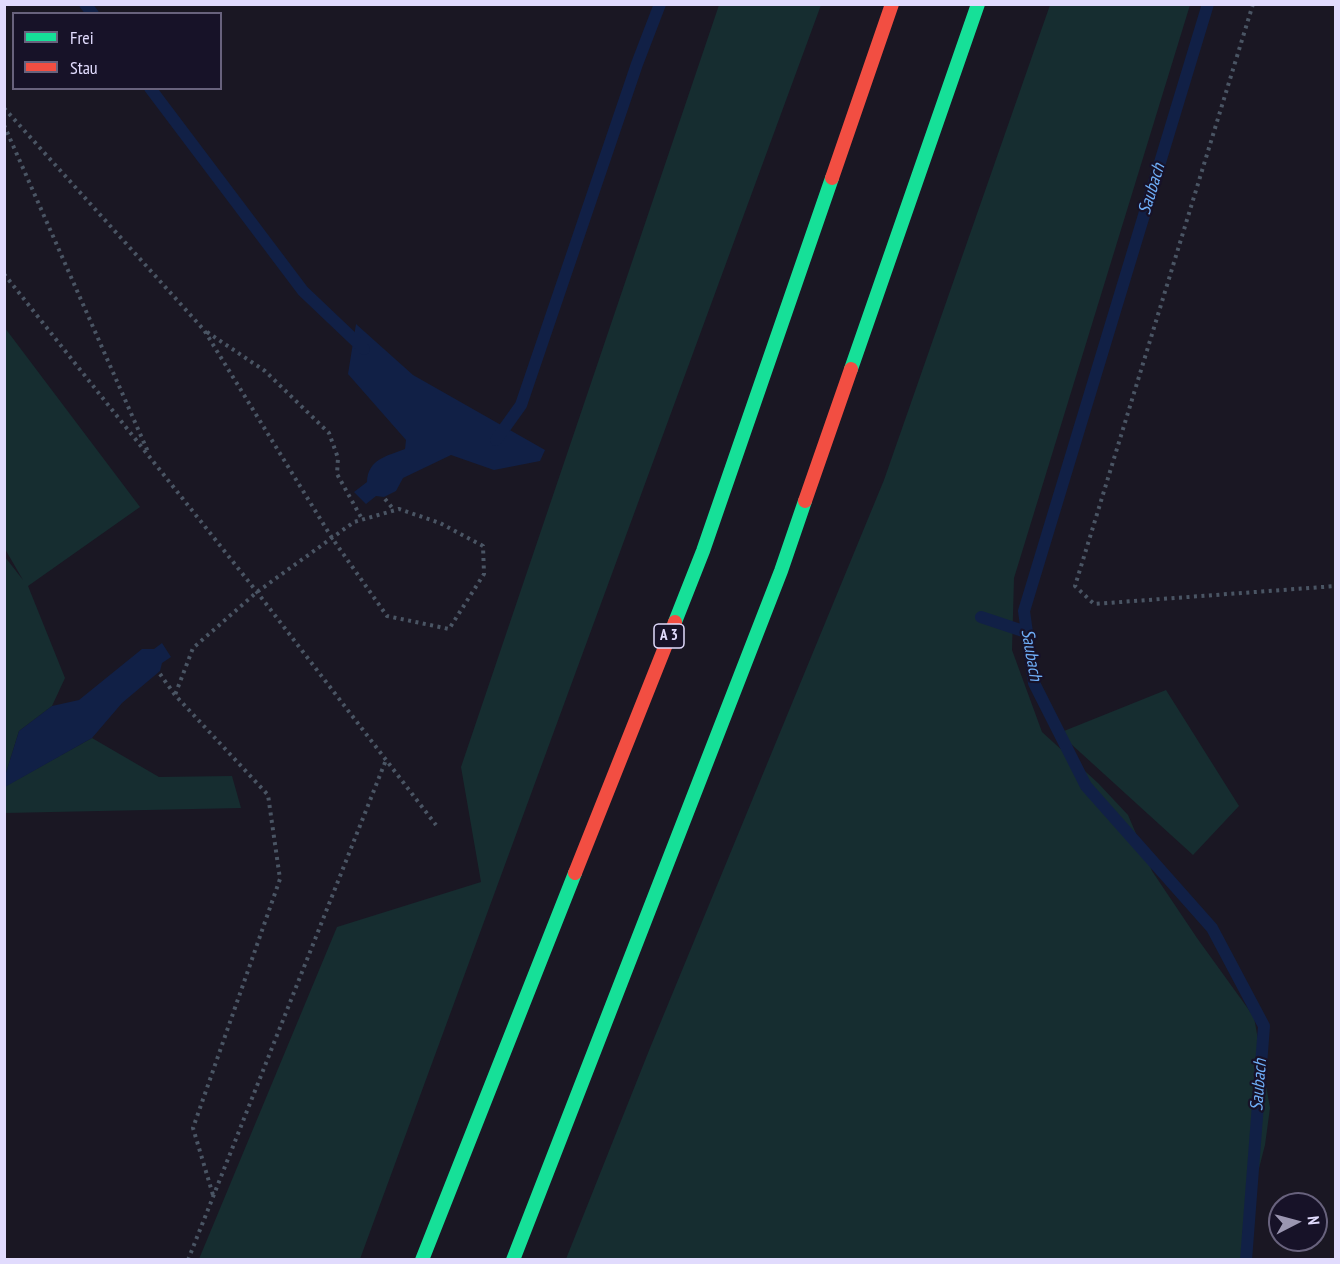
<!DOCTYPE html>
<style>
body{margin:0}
#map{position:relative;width:1340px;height:1264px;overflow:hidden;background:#1a1723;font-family:"PT Sans Narrow",sans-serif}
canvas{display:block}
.frame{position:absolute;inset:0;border:6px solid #e1dbfd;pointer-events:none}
.legend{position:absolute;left:12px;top:12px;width:210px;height:78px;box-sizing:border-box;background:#171228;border:2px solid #68627d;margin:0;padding:8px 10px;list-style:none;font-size:18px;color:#e1dbfd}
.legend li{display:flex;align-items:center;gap:12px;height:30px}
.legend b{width:30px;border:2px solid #68627d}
.north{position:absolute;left:1268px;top:1192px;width:60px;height:60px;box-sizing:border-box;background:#171228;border:2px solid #68627d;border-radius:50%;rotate:84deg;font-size:16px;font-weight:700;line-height:24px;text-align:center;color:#e1dbfd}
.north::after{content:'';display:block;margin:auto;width:21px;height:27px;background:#9b96b1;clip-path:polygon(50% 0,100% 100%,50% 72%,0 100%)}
</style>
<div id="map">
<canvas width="1340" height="1264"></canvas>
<div class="frame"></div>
<ul class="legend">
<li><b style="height:8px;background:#16e098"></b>Frei</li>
<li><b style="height:8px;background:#f24e42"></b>Stau</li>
</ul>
<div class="north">N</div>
</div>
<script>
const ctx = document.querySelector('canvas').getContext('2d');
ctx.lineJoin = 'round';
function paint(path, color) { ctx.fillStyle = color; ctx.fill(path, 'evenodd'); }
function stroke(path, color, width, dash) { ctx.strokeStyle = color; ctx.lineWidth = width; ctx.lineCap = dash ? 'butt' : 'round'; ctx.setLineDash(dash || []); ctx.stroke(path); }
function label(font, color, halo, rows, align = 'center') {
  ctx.font = font + ' "PT Sans Narrow",sans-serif'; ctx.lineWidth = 4.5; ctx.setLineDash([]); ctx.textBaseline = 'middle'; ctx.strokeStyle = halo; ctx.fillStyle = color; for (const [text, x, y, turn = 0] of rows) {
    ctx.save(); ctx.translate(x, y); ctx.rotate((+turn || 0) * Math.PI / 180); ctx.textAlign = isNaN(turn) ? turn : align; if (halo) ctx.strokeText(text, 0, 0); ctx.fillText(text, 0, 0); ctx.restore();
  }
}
const green = new Path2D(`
 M719,5H821L360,1259H199L337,927L481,882L461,767Z
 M1050,5H1190L1014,578L1012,650L1042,732L1098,783L1128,815L1152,871L1197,938L1254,1017L1270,1108L1265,1145L1242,1234L1244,1259H566L650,1048L884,480Z
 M5,328L140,507L28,586L65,678L52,706L19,731L5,776V557L23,580L5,549Z
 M1166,690L1239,806L1193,855L1059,733Z
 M92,738L159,777L232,776L241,808L5,813L4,787Z`);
const water = new Path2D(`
 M356,324L413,375L545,450L540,461L494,470L451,455L403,478L396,491L384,497L376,496L366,504L354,492L367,482C368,459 387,456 405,449L406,440L348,374Z
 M162,643L171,657L162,663L160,671L122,703L92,738L5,787V776L19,731L52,706L79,700L142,649H154Z`);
const stream = new Path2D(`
 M85,4L93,14
 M1208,4L1024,611L1034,683L1086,786L1212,928L1264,1026L1246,1260
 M150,88L303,291L364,349
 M496,440L521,405L637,64L660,4
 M981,617L1026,632`);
const path = new Path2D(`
 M1253,4L1075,586L1094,604L1336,586
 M4,108L204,330L332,538L387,616L449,629L484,574L483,546L440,523L399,509L354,522L257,592L193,648L175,695
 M4,125L149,454
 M4,274L257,592L436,825
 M207,332L265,371L329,433L338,458L337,474L362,519
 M385,499L394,510
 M160,674L175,695L268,795L280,879L193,1128L213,1195
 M188,1260L386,760`);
const fast = new Path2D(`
 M851,369L978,4
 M675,622L703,551L832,178
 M422,1260L575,873
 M513,1260L781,571L805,501`);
const jam = new Path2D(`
 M832,178L892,4
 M805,501L851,369
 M575,873L675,622`);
const shields = [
 [669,636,30]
];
const shieldNames = [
 ["A 3",669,636]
];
const waterNames = [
 ["Saubach",1152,189,-73],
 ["Saubach",1031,655,80],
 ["Saubach",1259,1085,-86]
];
paint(green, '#162d30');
paint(water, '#112046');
stroke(stream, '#112046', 12);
stroke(path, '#4a5564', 4, [3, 4.5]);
stroke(fast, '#16e098', 14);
stroke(jam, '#f24e42', 14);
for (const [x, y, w] of shields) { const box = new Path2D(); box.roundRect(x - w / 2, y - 12, w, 24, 4.5); ctx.fillStyle = '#171228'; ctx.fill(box); stroke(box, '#e1dbfd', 1.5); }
label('bold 15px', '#e1dbfd', null, shieldNames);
label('italic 18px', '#6faef7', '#171228', waterNames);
</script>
